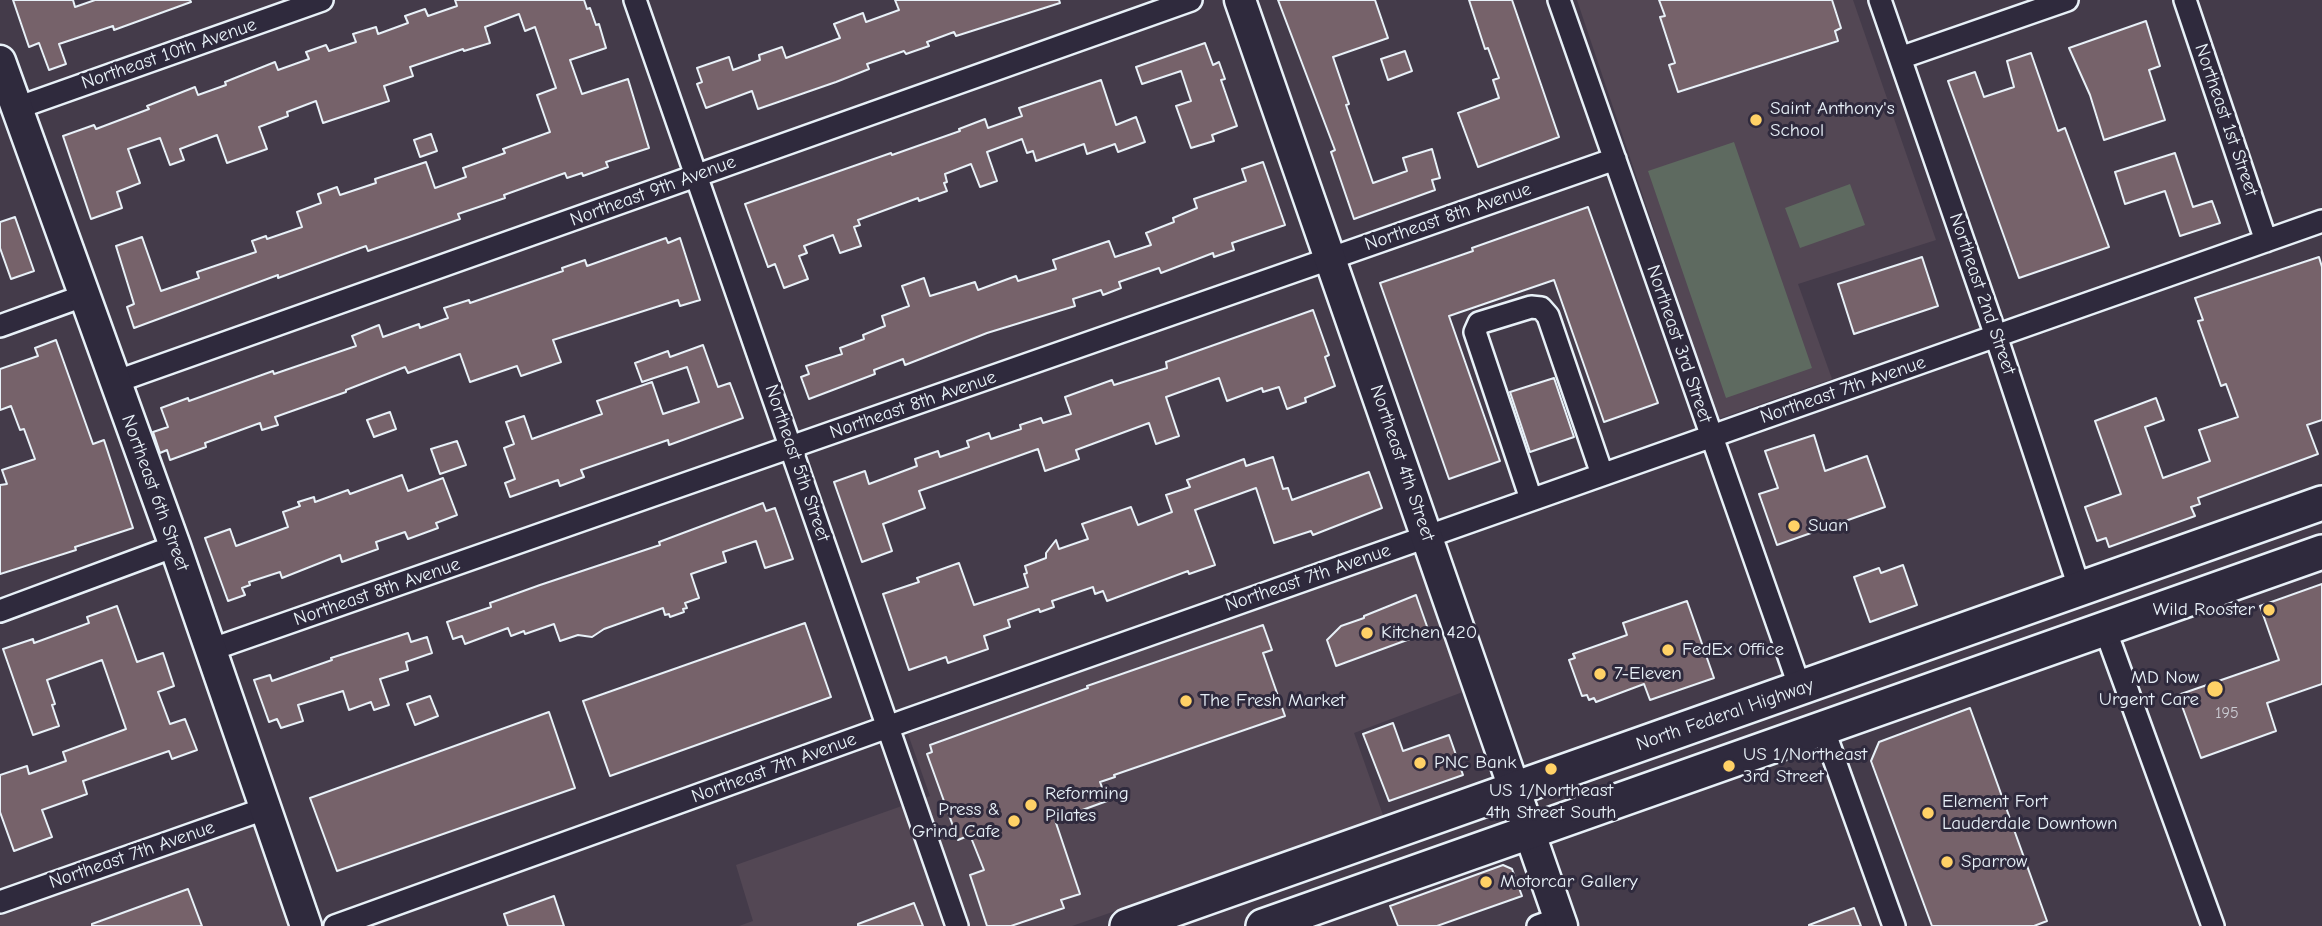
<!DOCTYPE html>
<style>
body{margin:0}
canvas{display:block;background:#443b4a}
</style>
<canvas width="2322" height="926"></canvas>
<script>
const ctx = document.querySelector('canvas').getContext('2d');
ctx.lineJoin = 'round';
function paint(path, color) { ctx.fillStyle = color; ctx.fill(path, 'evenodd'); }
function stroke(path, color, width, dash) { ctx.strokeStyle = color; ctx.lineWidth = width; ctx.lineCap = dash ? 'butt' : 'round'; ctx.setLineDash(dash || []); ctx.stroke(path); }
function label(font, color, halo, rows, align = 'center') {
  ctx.font = font + ' "Comic Neue",sans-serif'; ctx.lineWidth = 6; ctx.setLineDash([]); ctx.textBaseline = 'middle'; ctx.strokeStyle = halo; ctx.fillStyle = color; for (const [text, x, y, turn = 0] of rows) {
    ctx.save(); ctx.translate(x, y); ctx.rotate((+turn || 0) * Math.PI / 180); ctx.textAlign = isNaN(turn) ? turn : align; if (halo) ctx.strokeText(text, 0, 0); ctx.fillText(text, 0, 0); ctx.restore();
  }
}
const built = new Path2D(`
 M1577,0H1853L1936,240L1798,284L1832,379L1718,419Z
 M1419,552L1468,690L1354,733L1384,818L1072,926H739L753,921L736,865L930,796L908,734Z
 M255,825L292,926H0V916Z`);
const green = new Path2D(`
 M1734,142L1812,368L1726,398L1648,171Z
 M1850,184L1865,225L1800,248L1785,208Z`);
const building = new Path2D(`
 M13,0H73L75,7L95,0H190L191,2L114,30L113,26L59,44L66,64L49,70L39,43L29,47Z
 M455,0H584L587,9L590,8L596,25L599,24L606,48L570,60L582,94L628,79L649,148L606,162L608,167L583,176L582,173L567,178L565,173L504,195L505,198L458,214L460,219L409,237L368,251L366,246L278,278V275L134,328L127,307L134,304L116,246L142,237L161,291L199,278L197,272L256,252L252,241L266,236L267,239L302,227L297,212L321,203L318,194L337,187L340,195L376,183L375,179L426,162L435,188L466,177L463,168L505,153L503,149L550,132L537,95L556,88L535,27L525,31L519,14L485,27L490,43L464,51L463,49L410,67L413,76L384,86L389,101L323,123L316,101L287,112L288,116L259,127L267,149L227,163L217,135L180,149L184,160L170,165L160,138L128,149L140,183L117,192L122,208L91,219L63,136L94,125L96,129L149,109L147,106L195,87L198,95L226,85L225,82L275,62L278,70L309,59L306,52L326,45L329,51L356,42L353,34L376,27L378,34L408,23L405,16L425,9L428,16L457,6Z
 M895,0H1059L1060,3L956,36L954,32L927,42L929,46L906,54L904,51L867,64L869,69L836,82L758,109L752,91L706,108L697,84L702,82L697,68L729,57L733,70L760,60L759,55L782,47L786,58L840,38L834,24L863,13L866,22L899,10Z
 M1278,0H1375L1388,38L1333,57L1349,104L1346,105L1373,183L1407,171L1403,158L1432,149L1440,178L1432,180L1435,190L1354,219L1331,152L1335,150Z
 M1469,0H1512L1559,137L1478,167L1458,113L1499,98L1493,80L1499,78L1488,48L1485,49Z
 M1659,0H1832L1841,28L1835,31L1838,41L1678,92L1669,65L1675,63L1660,17L1665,16Z
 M2146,21L2160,66L2149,70L2165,120L2104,140L2090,95L2069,48Z
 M1205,43L1213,65L1219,62L1225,79L1221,80L1237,126L1212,135L1214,141L1191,148L1176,106L1191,101L1181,71L1142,84L1136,67Z
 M1405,51L1412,71L1388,80L1381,59Z
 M2031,53L2058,131L2065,128L2109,247L2019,278L1948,81L1975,72L1984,97L2014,87L2007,61Z
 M1101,80L1116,125L1136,117L1145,142L1118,152L1115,144L1087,154L1084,144L1036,161L1033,151L1027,153L1022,139L987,152L997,181L980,187L971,164L945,174L947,182L944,183L947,191L919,201L918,198L858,220L860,225L854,227L861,246L840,253L833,235L804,246L807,253L799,256L808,279L784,288L775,264L768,267L745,204L891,153L892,155L960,131L959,129L985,119L988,128L1022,116L1019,108Z
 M431,134L437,151L420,157L414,140Z
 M2175,153L2193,207L2212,201L2220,223L2180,236L2165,191L2125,204L2115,172Z
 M1263,162L1285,225L1232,243L1234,250L1214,257L1213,253L1161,273L1159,268L1119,282L1121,288L1103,295L1101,290L1073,299L1075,306L987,333L905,365L903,359L874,370L875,374L809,399L801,377L809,374L806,366L842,354L840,348L864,339L863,335L885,326L882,316L909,306L902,286L924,278L930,296L975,282L978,290L1016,276L1018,281L1056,269L1053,260L1109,241L1115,257L1151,245L1146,233L1174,222L1173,218L1197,208L1194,199L1246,181L1242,169Z
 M1588,207L1658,403L1604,422L1554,280L1449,316L1500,461L1449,479L1380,283L1473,251L1472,248Z
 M15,217L34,271L11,279L0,248V222Z
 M666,238L668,243L680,238L700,300L680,306L678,300L553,340L561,362L521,376L517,366L470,382L460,354L408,373L405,367L346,390V392L275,417L278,425L262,430L260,423L205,443L206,447L170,460L167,450L160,453L153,432L168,427L161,408L188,398L189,401L273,371L274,374L356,346L352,336L379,325L383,337L419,324L420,328L448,318L444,308L469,300L470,303L563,271L562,268L585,260L587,266Z
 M1922,257L1938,306L1854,334L1838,284Z
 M2319,257L2322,267V420L2307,425L2318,454L2198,498L2200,504L2191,507L2195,516L2109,547L2106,538L2097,541L2085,507L2121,494L2095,421L2156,398L2164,420L2145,427L2163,478L2210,461L2199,430L2238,417L2226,384L2221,386L2198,321L2203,320L2195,298Z
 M1313,310L1329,355L1325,357L1335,386L1305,398L1306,402L1287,409L1279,387L1263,392L1262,388L1227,401L1219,378L1166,397L1179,436L1156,444L1149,423L1076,450L1079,459L1045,471L1038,449L919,491L925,508L883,524L892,551L862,562L834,482L865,471L869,484L917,466L915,459L938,451L940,457L969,447L967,441L989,433L991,439L1021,429L1020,425L1041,418L1043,423L1071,414L1065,397L1112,380L1114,385L1167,368L1166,362Z
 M56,340L93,444L104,440L133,528L75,547L76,550L0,574V485L7,484L2,470L35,459L24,429L20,430L11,406L0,410V369L38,356L35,348Z
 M703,345L718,387L730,383L743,418L669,445L668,440L581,470L584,477L560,486L558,480L510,497L505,483L515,479L504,448L514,444L506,422L524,416L532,439L602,414L597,401L652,382L663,414L699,402L687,367L642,382L635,363L668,351L670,357Z
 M1554,378L1574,437L1530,452L1510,392Z
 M390,412L396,429L374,437L367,420Z
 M1814,435L1825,471L1867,456L1885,507L1777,545L1759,494L1778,488L1765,451Z
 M457,441L466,465L440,474L431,449Z
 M1273,457L1283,489L1288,488L1292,500L1369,472L1382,508L1313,535L1311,531L1274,543L1256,488L1195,510L1215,565L1189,574L1188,571L1107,601L1103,591L1095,594L1093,587L1052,601L1054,607L1040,612L1039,609L1008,620L1010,627L984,636L988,649L948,663L946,657L909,670L883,594L919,582L917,578L959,563L974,605L1028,587L1024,574L1027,573L1025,566L1046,558V553L1056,540L1059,549L1088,539L1082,524L1131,507L1138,525L1172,512L1166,495L1190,487L1187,480L1244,459L1246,466Z
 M402,475L408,491L443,478L457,515L436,523L438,528L408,539L405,532L376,542L378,549L342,562L340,555L282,578L280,572L249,582L250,585L242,588L245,595L228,601L205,538L230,529L236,546L288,527L283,512L300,506L298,502L314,497L315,502L348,490L350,494Z
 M763,503L766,511L775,508L793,559L765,568L756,541L723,552L726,562L691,574L699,598L685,603L687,608L683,609L684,612L670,617L669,614L665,615L663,608L604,629L592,637L578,635L560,641L554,624L525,634L524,631L511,636L508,628L465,644L462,636L453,639L447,622L491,607L490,603L540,585L660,545L659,542Z
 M1903,565L1917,605L1870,622L1854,577L1879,568L1881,573Z
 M2322,584V684L2267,703L2276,731L2201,758L2178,695L2279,660L2260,606Z
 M1416,595L1429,632L1336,666L1327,640L1341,626L1364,618V616Z
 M1687,601L1714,678L1650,700L1644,684L1596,702L1594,698L1589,700L1587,695L1582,696L1569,660L1575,658L1573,654L1627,635L1623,623Z
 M117,606L137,662L163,653L174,686L158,692L170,724L185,719L197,750L172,759L169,751L83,781L87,794L42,810L52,837L14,851L0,812V775L27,766L29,774L66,761L63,752L126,729L102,660L47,680L55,704L52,705L59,726L33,735L3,649L33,639L34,643L89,623L87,617Z
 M805,623L831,697L610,776L583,701Z
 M1263,625L1272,650L1263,653L1285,716L1114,775L1115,777L1100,782L1107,801L1055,820L1080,894L1061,900L1064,908L1011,926H987L970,875L984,870L970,835L958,840L927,754L932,752L930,745L1088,688L1087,686Z
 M408,633L411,642L427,637L432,653L406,662L408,670L380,679L389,705L374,710L371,702L349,710L343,691L298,705L303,721L281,728L277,719L269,722L254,680L270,675L272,681L332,660L331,658Z
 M430,696L438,716L415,725L407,704Z
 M1970,708L2047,921L2034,926H1932L1871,761L1879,742Z
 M549,712L575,788L337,871L310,798Z
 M1393,723L1403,751L1449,735L1463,775L1389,801L1363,734Z
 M1503,865L1512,869L1522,896L1437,926H1398L1390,906Z
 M188,889L202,926H92V924Z
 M554,896L564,926H508L504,914Z
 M914,903L923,926H858V924Z
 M1854,908L1861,926H1809V925Z`);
const street = new Path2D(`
 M635,0L957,926
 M1559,0L1800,688
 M1880,0L1996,336L2080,590
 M2185,0L2266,241
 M1900,58L2067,0
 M17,108L322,0
 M0,326L83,296
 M115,382L1191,0
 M1531,499L1475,332L1479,323L1531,307L1541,308L1548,316L1602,474
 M0,611L175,546
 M2105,629L2213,926
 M210,650L1615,159
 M1823,728L1894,926
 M0,902L264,809
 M335,926L907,720L2322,221
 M1538,926L1560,918`);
const secondary = new Path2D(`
 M1240,0L1562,926
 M0,61L175,546L306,926`);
const primary = new Path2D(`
 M1127,926L2322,503
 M1263,926L2322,552`);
const markers = [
 [1756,120,7,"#ffd166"],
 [1794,526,7,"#ffd166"],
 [2269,610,7,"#ffd166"],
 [1367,633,7,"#ffd166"],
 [1668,650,7,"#ffd166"],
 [1600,674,7,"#ffd166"],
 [2215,689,9,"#ffd166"],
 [1186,701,7,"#ffd166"],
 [1420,763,7,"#ffd166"],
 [1729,766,7,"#ffd166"],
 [1551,769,7,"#ffd166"],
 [1031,805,7,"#ffd166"],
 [1928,813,7,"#ffd166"],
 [1014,821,7,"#ffd166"],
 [1947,862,7,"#ffd166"],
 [1486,882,7,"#ffd166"]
];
const numberNames = [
 ["195",2227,713]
];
const streetNames = [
 ["Northeast 10th Avenue",169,54,-19],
 ["Northeast 1st Street",2226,120,71],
 ["Northeast 9th Avenue",653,191,-20],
 ["Northeast 8th Avenue",1448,217,-19],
 ["Northeast 2nd Street",1982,294,71],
 ["Northeast 3rd Street",1679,344,71],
 ["Northeast 7th Avenue",1843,390,-19],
 ["Northeast 8th Avenue",913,405,-19],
 ["Northeast 5th Street",797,463,71],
 ["Northeast 4th Street",1402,463,71],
 ["Northeast 6th Street",155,493,70],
 ["Northeast 7th Avenue",1308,578,-19],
 ["Northeast 8th Avenue",377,592,-19],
 ["North Federal Highway",1725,715,-19],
 ["Northeast 7th Avenue",774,768,-20],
 ["Northeast 7th Avenue",132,855,-19]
];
const poiNames = [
 ["Saint Anthony's",1770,109],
 ["School",1770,131],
 ["Suan",1808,526],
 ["Wild Rooster",2255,610,"right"],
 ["Kitchen 420",1381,633],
 ["FedEx Office",1682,650],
 ["7-Eleven",1614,674],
 ["MD Now",2199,678,"right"],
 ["Urgent Care",2199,700,"right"],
 ["The Fresh Market",1200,701],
 ["US 1/Northeast",1743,755],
 ["3rd Street",1743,777],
 ["PNC Bank",1434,763],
 ["US 1/Northeast",1551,791,"center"],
 ["4th Street South",1551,813,"center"],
 ["Reforming",1045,794],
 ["Pilates",1045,816],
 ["Element Fort",1942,802],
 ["Lauderdale Downtown",1942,824],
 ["Press &",1000,810,"right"],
 ["Grind Cafe",1000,832,"right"],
 ["Sparrow",1961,862],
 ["Motorcar Gallery",1500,882]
];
paint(built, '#534754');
paint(green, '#5e6a60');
paint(building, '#76626a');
stroke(building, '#e8f1f8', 2);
stroke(street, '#e8f1f8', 26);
stroke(secondary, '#e8f1f8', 35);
stroke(primary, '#e8f1f8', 38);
stroke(street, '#2f2a3d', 21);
stroke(secondary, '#2f2a3d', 30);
stroke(primary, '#2f2a3d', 33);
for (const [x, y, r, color] of markers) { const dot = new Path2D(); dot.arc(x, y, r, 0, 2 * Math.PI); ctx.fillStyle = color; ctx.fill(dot); stroke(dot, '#2f2a3d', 2.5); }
label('16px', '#cccdd4', null, numberNames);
label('19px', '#e8f1f8', '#2f2a3d', streetNames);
label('19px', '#e8f1f8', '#2f2a3d', poiNames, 'left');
</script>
